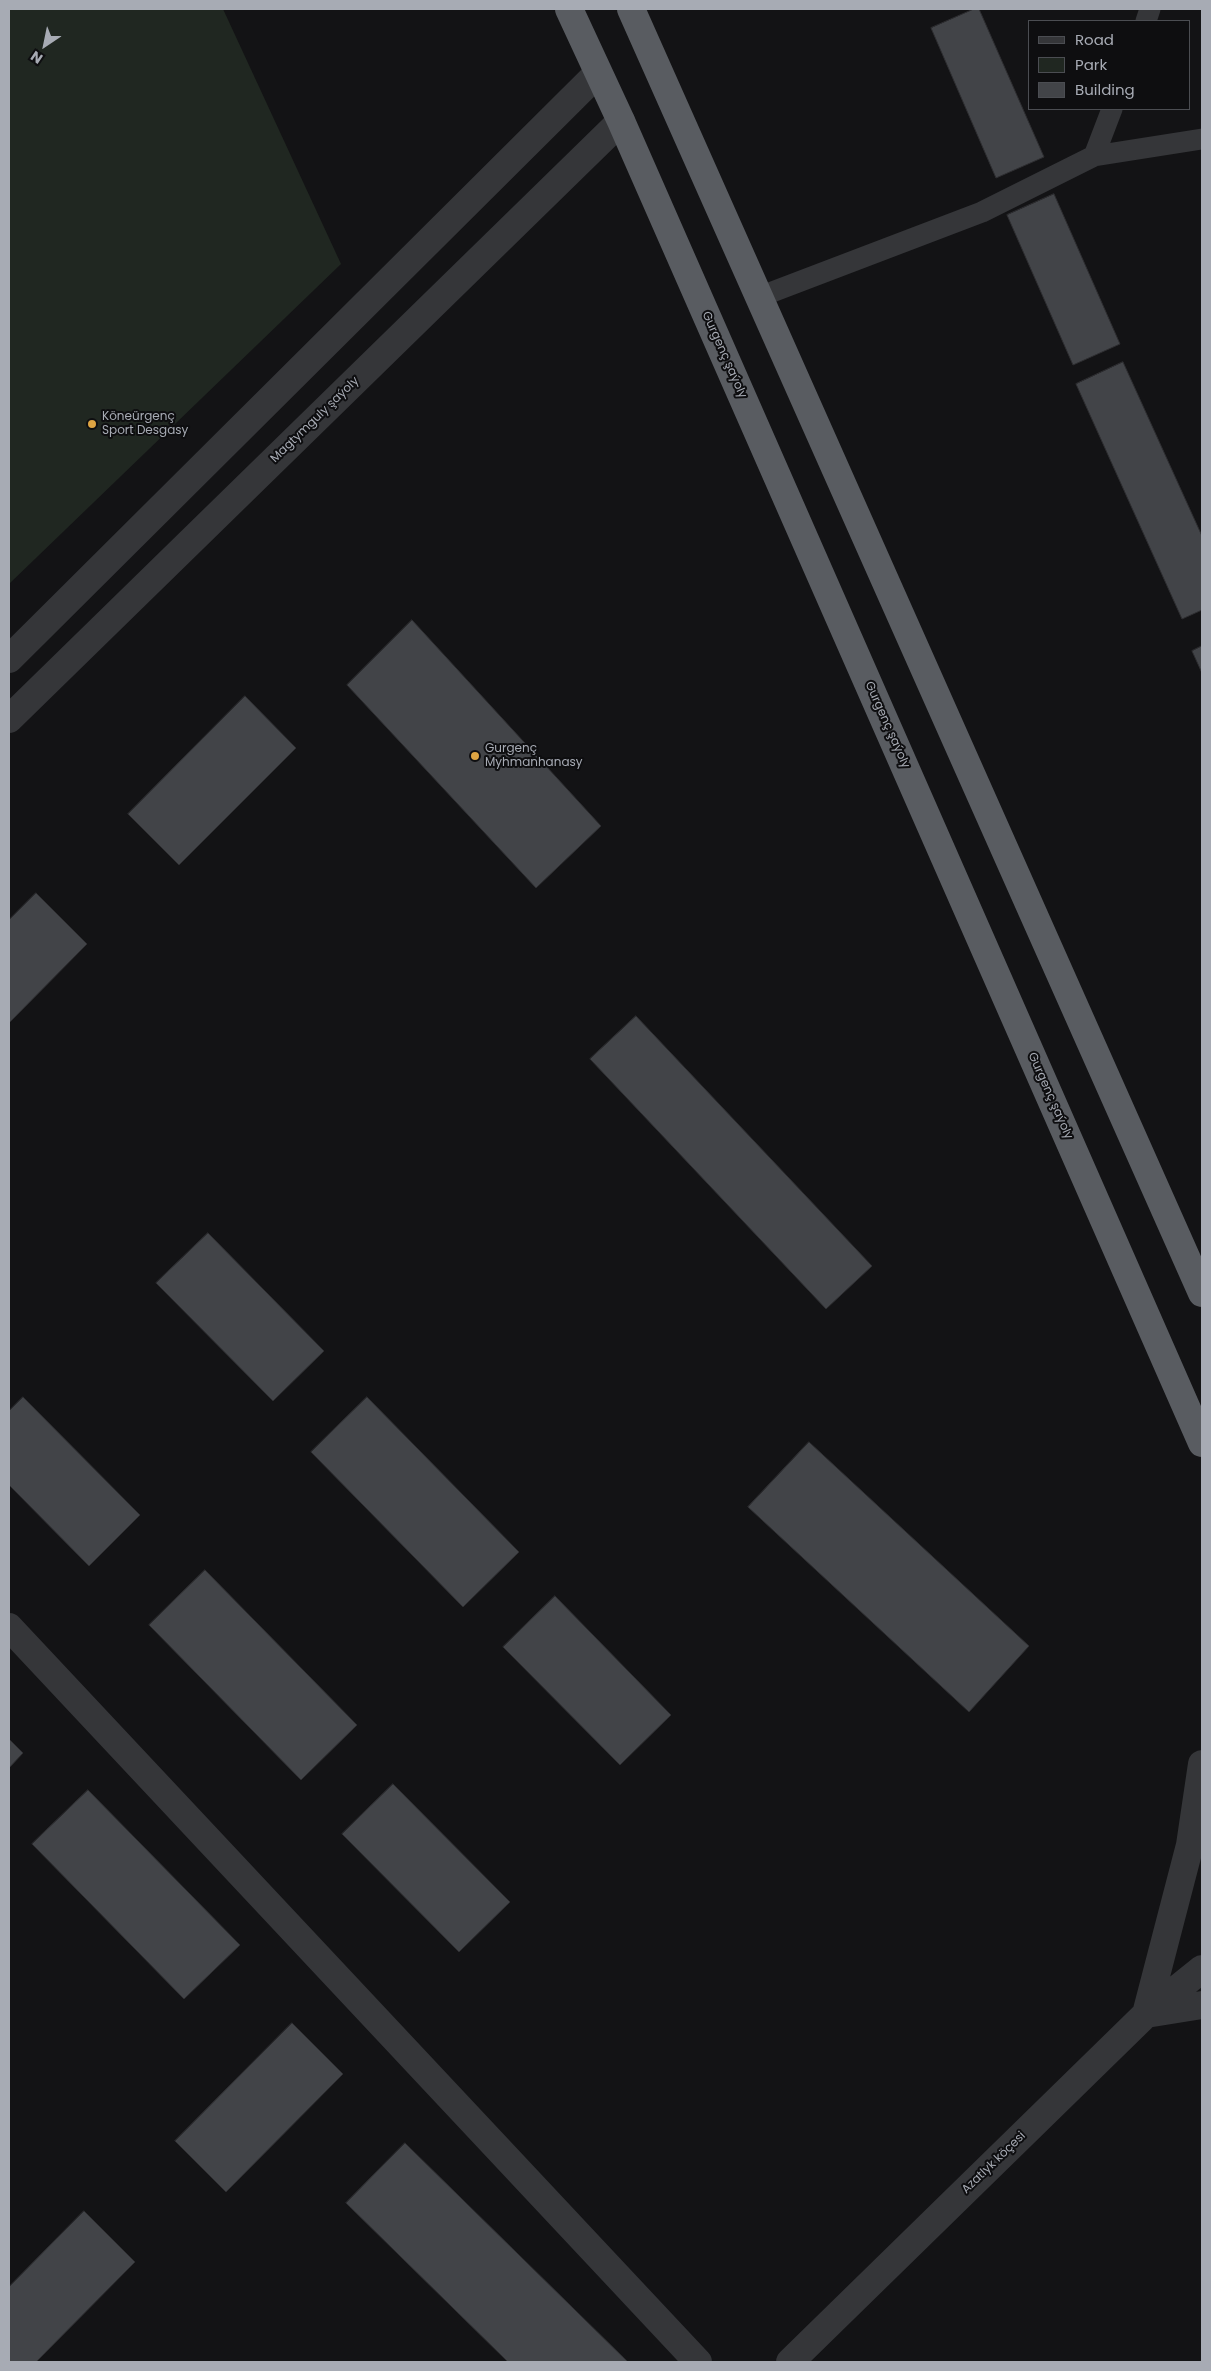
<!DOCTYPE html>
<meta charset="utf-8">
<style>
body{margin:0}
#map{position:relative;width:1211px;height:2371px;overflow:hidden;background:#131315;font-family:Poppins,sans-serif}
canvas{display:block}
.frame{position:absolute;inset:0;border:10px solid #a7abb4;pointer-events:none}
.legend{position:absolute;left:1028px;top:20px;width:162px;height:90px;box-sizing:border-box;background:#0e0e10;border:1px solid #4b4d52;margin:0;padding:6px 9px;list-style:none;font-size:15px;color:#a7abb4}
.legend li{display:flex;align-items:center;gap:10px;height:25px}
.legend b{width:25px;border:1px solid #4b4d52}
.north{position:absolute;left:20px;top:20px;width:50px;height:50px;-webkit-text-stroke:4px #0e0e10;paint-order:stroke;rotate:214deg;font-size:14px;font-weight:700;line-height:20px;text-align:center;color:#a7abb4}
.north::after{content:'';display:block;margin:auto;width:18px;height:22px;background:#a7abb4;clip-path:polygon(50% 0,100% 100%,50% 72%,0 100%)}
</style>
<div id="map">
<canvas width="1211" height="2371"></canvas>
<div class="frame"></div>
<ul class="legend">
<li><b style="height:6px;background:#353639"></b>Road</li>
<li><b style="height:14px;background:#202721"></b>Park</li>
<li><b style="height:14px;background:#424448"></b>Building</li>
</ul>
<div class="north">N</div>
</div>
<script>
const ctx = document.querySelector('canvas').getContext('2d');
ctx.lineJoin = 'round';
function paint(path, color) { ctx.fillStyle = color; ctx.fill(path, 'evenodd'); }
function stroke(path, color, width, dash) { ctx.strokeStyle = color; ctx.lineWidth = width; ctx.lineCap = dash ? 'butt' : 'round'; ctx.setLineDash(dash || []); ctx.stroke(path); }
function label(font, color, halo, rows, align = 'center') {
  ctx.font = font + ' Poppins,sans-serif'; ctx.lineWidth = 4; ctx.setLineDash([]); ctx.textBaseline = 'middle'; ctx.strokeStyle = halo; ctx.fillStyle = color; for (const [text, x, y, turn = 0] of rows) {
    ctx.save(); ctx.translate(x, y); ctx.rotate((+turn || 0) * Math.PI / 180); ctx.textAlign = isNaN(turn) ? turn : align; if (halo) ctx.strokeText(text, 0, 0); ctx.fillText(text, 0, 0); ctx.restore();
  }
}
const green = new Path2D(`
 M9,9H223L341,264L9,584Z`);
const building = new Path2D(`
 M974,9H979L1044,157L996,178L931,28Z
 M1054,194L1120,344L1073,365L1007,215Z
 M1123,362L1202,536V610L1182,619L1076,384Z
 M412,620L601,826L536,888L347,685Z
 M1202,646V673L1192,651Z
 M245,696L296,748L179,865L128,814Z
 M36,893L87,944L9,1023V920Z
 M636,1016L872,1266L826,1309L590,1059Z
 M208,1233L324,1351L273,1401L156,1283Z
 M23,1397L140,1515L89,1566L9,1485V1411Z
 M367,1397L519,1552L463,1607L311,1452Z
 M809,1442L1029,1646L969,1712L748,1507Z
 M205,1570L357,1725L301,1780L149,1625Z
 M555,1596L671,1715L620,1765L503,1647Z
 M9,1739L23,1753L9,1768Z
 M393,1784L510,1902L459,1952L342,1834Z
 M88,1790L240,1945L184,1999L32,1844Z
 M292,2023L343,2074L226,2192L175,2141Z
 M405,2143L628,2362H508L346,2203Z
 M84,2211L135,2262L36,2362H9V2287Z`);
const service = new Path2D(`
 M1146,21L1150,9
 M1094,156L1202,139
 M759,297L982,212L1094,156L1112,109`);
const minor = new Path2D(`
 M9,659L598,73
 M9,719L621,121
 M9,1627L698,2362`);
const tertiary = new Path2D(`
 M1202,1764L1190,1845L1146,2014L1202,2005
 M790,2362L1146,2014L1202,1969`);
const trunk = new Path2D(`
 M569,9L621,121L1202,1443
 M631,9L1202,1293`);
const markers = [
 [92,424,5,"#dea543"],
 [475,756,5,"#dea543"]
];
const streetNames = [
 ["Gurgenç şaýoly",724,355,66],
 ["Magtymguly şaýoly",315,420,-44],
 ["Gurgenç şaýoly",887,725,66],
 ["Gurgenç şaýoly",1050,1096,66],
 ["Azatlyk köçesi",994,2163,-44]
];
const poiNames = [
 ["Köneürgenç",102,417],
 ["Sport Desgasy",102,431],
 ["Gurgenç",485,749],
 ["Myhmanhanasy",485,763]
];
paint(green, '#202721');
paint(building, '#424448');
stroke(building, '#2e2e31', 1);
stroke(service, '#353639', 21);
stroke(minor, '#353639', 28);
stroke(tertiary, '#353639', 28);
stroke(trunk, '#595c61', 28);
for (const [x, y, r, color] of markers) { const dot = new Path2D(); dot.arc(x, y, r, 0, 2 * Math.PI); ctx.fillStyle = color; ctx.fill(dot); stroke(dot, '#0e0e10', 2); }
label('12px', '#a7abb4', '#0e0e10', streetNames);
label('12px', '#a7abb4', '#0e0e10', poiNames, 'left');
</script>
